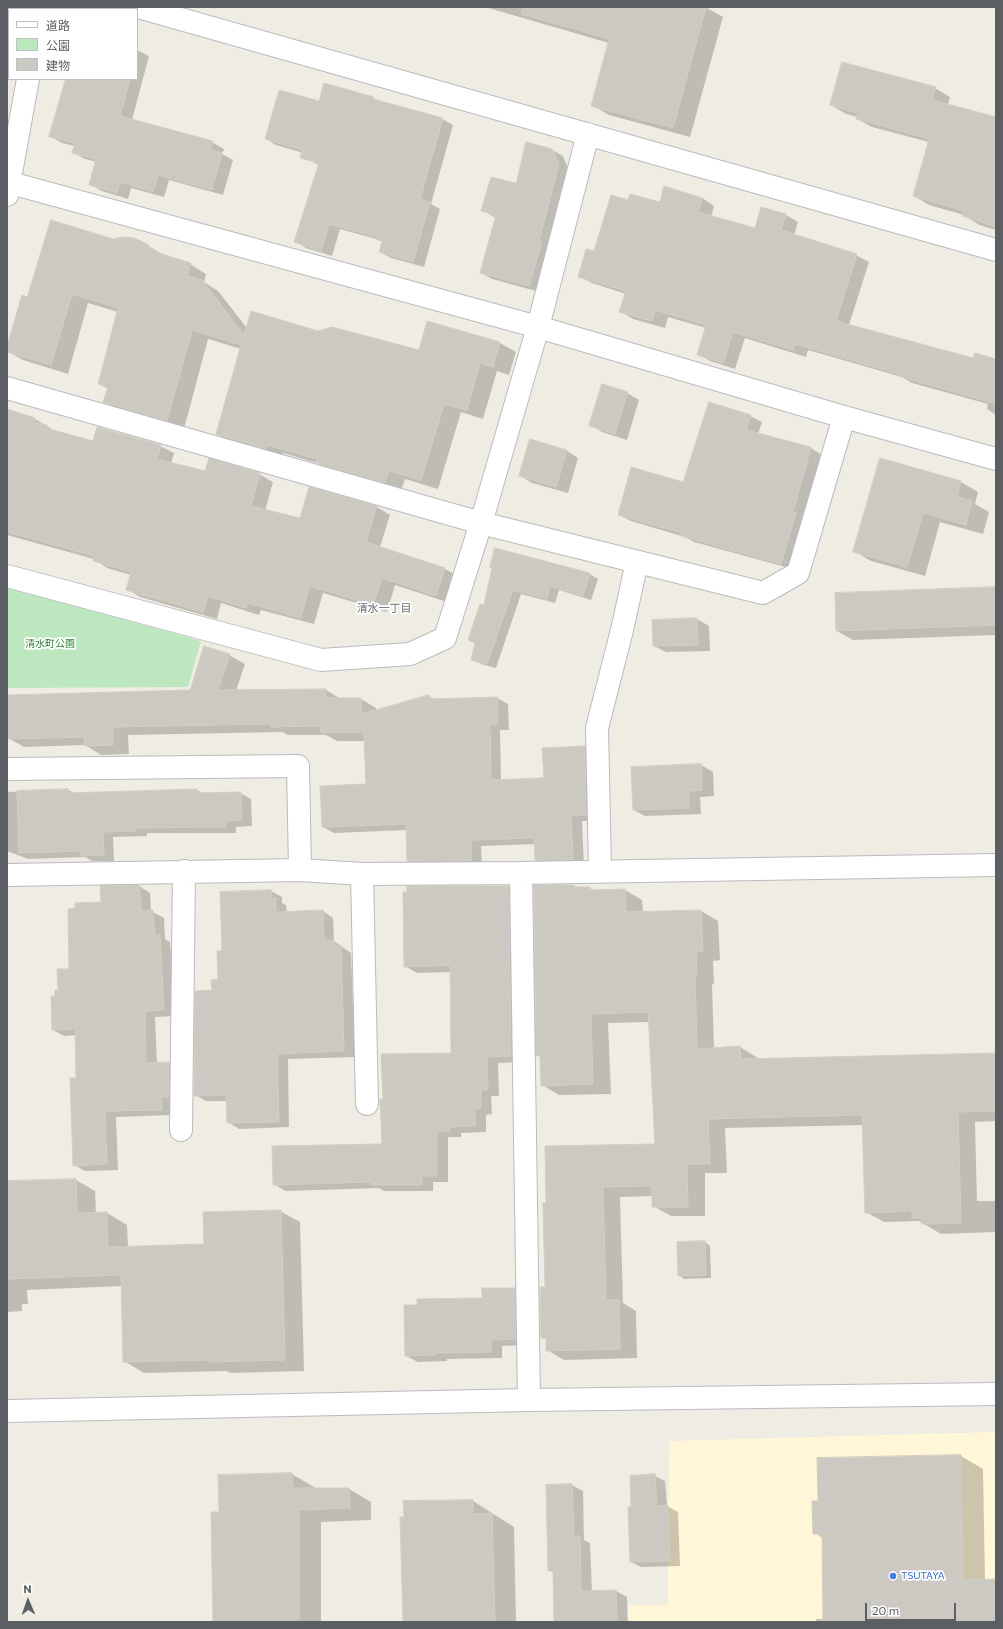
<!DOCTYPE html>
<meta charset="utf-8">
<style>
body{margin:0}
#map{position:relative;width:1003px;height:1629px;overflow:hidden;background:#efece3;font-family:Commissioner,"Noto Sans JP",sans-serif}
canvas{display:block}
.frame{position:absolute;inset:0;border:8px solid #5b5f64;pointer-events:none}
.legend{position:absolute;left:8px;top:8px;width:130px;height:72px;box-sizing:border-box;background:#fff;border:1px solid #bdbfc1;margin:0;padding:5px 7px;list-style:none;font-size:12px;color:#5b5f64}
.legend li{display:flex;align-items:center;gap:8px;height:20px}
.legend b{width:20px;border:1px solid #bdbfc1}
.north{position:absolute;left:8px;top:1581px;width:40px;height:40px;-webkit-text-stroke:3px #fff;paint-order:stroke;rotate:358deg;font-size:11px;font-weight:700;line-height:16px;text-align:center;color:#5b5f64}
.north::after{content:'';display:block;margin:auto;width:14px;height:18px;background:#5b5f64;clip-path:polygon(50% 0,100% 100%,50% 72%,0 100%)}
.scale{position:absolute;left:865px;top:1603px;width:91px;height:18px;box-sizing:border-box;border:2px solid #5b5f64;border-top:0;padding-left:5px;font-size:12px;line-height:14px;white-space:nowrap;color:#5b5f64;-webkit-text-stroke:3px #fff;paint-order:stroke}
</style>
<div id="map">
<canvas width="1003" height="1629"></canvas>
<div class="frame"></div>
<ul class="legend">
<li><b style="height:5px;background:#fff"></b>道路</li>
<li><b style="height:11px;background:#bde8bf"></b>公園</li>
<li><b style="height:11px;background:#ccc9c2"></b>建物</li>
</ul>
<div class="north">N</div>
<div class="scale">20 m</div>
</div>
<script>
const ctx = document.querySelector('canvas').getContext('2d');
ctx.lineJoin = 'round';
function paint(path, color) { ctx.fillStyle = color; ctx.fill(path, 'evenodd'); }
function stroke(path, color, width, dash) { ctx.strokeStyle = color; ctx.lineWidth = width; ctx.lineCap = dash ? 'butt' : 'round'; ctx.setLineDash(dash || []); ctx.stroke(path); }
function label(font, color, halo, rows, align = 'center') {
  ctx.font = font + ' Commissioner,"Noto Sans JP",sans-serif'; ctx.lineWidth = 3.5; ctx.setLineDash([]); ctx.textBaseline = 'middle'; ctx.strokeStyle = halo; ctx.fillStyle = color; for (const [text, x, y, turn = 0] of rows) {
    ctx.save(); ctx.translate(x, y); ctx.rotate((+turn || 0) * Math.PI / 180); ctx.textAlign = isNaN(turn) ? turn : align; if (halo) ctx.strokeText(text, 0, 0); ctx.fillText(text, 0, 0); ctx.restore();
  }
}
const commercial = new Path2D(`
 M996,1432V1622H627V1605H668L669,1441Z`);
const green = new Path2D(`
 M7,587L201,641L188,687L7,688Z`);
const shadow = new Path2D(`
 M485,7H705L723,17L690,137L609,115L592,105L609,43Z
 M137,50L149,56L132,120L212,142L224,149L222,154L233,160L223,195L169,180L164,197L131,188L128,199L102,191L91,185L97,162L85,159L74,153L75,146L62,143L50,136L66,79H137Z
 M935,88L950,97L948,105L996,118V230L979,225L964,215L929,205L914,196L929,142L872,127L857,119L858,117L846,114L831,105Z
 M373,98L381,103L442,119L453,125L431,204L440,209L424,267L391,258L380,252L383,242L380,240L340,229L332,256L306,248L296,242L319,165L302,157L303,153L276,145L266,139L320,103Z
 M552,150L563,156L569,171L540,292L492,279L481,273L496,218L482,210L516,185ZM493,213L501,216L500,217L493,215Z
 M665,188L702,198L714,206L711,217L755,229L786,215L798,222L794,236L856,255L869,262L849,325L974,359L996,360V415L987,409L988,404L912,383L902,377L808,350L806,357L745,338L735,369L710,361L698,354L706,328L668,317L665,328L633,319L621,312L626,294L592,283L579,276L629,201L660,204Z
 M113,240L147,245L165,256L190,264L206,274L204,282L218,291L247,328L318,332L419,351L500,343L516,352L509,375L497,371L483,419L461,412L438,489L405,479L401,491L333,472L320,464L283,453L282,457L233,443L217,434L241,349L208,339L184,429L121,411L105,402L108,389L99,384L118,312L88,303L68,374L23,360L7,351L28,298Z
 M627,393L639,400L627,440L602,432L590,425Z
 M12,412L35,419L57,432L93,442L160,446L174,453L171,464L206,473L259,474L273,482L265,511L301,520L310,488L377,507L390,515L380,547L445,569L458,576L450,603L395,585L387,612L323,593L314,624L261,610L259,615L221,603L217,619L140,597L127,589L131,575L107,568L94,559L7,535V415Z
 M750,416L762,422L758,434L811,448L822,455L793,569L694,542L685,537L631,521L619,515L684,483Z
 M567,451L578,458L568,493L532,483L521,476Z
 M961,482L978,492L975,504L989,512L983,534L940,522L925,576L871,561L854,551Z
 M493,568L590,574L598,579L591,600L559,590L555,603L521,594L496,668L481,664L472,659L476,644L469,640L484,606Z
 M996,587V635L853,640L837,631Z
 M697,619L709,626L710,651L666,652L654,646Z
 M229,655L245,664L236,691L326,690L341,699H361L376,708V712L429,696L435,700L497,698L508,704L509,730H500L501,780L541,779L584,747L595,753L596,821H582L584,865L547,866L536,860V844L481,846L482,867H419L408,861L407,830L334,833L323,827L367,785L365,741H337L326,735H288L282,732L128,735L129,754L101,755L85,745L24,747L8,738L191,691Z
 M701,765L713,772L714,796L700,797L701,814L645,816L634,810Z
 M68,790L74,793L197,790L204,794L240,793L251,799L252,826L236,827V833H147V836L113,837L114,861H92L85,857L28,859L7,851V792Z
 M139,886L150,893L151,911L164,918L165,939L170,942L175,1016L155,1017L157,1064L169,1063L180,1070L173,1115L116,1117L118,1170L85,1171L74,1165L78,1079L76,1035L64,1036L53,1030L56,997L102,903Z
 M574,886L578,888H590L595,891L625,890L642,900L643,913L701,911L718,921L720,960L713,961L714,984H712L714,1049L740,1047L758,1058V1059L996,1054V1121L975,1122L977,1201H996V1232L941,1234L919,1221L884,1222L866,1212L864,1125L725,1128L727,1173H705V1216H671L653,1206V1196L620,1197L623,1303L636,1311L637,1358L564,1360L547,1350V1340L542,1337L546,1288L547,1204L656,1145L650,1022L608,1023L611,1094L559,1095L542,1085L541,1057L537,1055Z
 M508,887L520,894L522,1062L498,1063L499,1096H491L492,1114L486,1115V1132L461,1133V1137H448V1182H433V1191H384L379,1188L285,1191L274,1184L383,1145L452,1054L451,972L417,973L405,966Z
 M271,891L282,897V903L286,905L287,913L323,911L333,918L334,941L351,953L355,1057L288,1059L289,1127L239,1129L228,1122L227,1101H206L195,1095L213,991L219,980L223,952Z
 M76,1180L95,1191L96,1214L107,1213L127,1225L128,1247L205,1245L280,1211L300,1222L304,1371L231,1373L226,1371L144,1373L124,1361L122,1286L27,1290L28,1304H22V1311L7,1312V1182Z
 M705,1242L710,1246L711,1278L684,1279L679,1275Z
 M515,1289L526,1295L527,1345L502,1346V1358L447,1359V1361L418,1362L406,1356L418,1306L483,1299Z
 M961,1456L983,1469L985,1581L996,1580V1622H816V1619H824L823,1538L814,1533L819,1502Z
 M292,1474L314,1487V1489H349L371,1502V1520L321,1522V1622H214L220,1513L219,1476Z
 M655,1476L665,1481L667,1506L678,1512L680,1566L641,1567L631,1562L632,1508L631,1477Z
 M572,1485L583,1491L584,1540L590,1543L592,1592L616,1591L627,1597L628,1622H555L554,1573L549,1570Z
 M473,1501L514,1527L516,1622H404Z`);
const building = new Path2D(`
 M523,7H706L673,128L591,106L609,39L522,14Z
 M842,62L936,87L932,100L996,117V227L962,216L964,211L913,196L929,139L856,119L858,113L830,105Z
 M66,79H130L120,116L213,141L210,149L222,153L212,190L158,175L153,192L120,182L117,193L89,185L96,159L72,153L75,143L49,137Z
 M324,83L374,97L373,99L443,118L420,199L430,202L413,262L379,252L382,241L377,240V237L329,224L321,251L294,242L319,163L300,158L302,150L265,139L279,90L319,101Z
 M526,142L552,149L559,164L539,241L542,242L529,286L480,273L496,215L481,211L491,177L516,183Z
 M664,186L702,198L698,212L755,228L761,207L786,214L781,230L857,254L836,321L973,358L975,353L996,359V404L898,376L899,374L795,344L793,350L733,332L723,363L697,355L706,325L655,310L652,321L619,312L626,291L578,277L586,249L594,251L611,195L628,200L630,194L660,202Z
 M51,220L113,239L123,237L134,238L147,244L155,252L191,263L187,276L202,280L244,335L251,311L318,331L332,327L419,350L427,321L500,342L493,367L480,363L467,410L444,404L421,480L389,471L385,483L316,463L317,459L267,445L266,449L216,434L241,345L192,330L167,421L103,402L108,387L98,384L118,308L72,294L51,365L7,352V346L22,295L27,297Z
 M602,384L628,392L615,434L589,426Z
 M709,402L751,415L746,430L811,447L793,512L796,513L781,564L681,536L682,533L618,515L631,467L683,482Z
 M7,409L35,418L34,422L47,425L46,428L93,441L97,427L161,445L157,459L205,471L209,458L260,473L251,506L300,518L309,487L377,506L366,542L445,568L436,596L382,578L373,605L309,586L301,618L247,603L246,608L208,596L203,612L126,590L131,572L93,561L94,556L7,532Z
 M530,439L567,450L556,487L519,476Z
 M880,458L961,481L957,497L972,501L966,525L923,513L907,567L853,552Z
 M495,548L590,573L583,596L550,586L547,599L513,590L487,664L471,660L475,643L468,640L480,604L484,605L492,568L490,567Z
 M996,587V625L836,631L835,593Z
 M697,618L698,645L653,646L652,620Z
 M204,646L230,654L218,690L326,689V698H361L362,732L321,733L320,726L271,727V724L113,727V745L85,746L84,737L7,739V695L190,690Z
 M429,695L430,699L498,697V724H490L491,780L541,778L544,777L542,748L585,746L586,815H571L573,860H535L534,838L471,840V861H407L406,824L322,827L320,786L366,784L363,714Z
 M701,764L702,790L689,791V808L633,810L631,767Z
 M68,789V793L197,789V793L241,792L242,820L226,821V827L136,828V831L103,832L104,855L81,856V851L19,853L17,791Z
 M139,885L141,911L153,910L155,935H160L164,1010L145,1011L146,1063L169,1062V1097H161L162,1110L105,1111L107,1164L73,1166L70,1078H76L75,1029L52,1030L51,996H55V990H58L57,969H69L68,909L75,908V903L101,902L100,886Z
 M534,885H574V887H590V890L625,889L626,912L701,910L703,951H696L697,975H695L697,1049L740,1046L741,1059L996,1053V1111L958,1112L961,1223L922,1224V1218H912V1211L865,1213L862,1115L708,1119L710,1164H687L688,1207H652V1186L603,1187L606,1300H619L620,1349L546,1351V1338H541L540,1287H545L543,1203H546L545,1146L655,1144L648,1012L591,1014L593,1084L541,1086L540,1055L536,1056Z
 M407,886H509L511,1056L487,1057L488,1090H481V1108L475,1109V1126L450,1127V1131H437V1176H422V1185H372V1182L273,1185L272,1146L382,1144L380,1099H383L381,1054L451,1053L450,965L404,967L403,892H407Z
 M271,890L272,898H276V912L323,910L324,940H334V946L341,945L344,1051L277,1054L279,1122L227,1123L226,1095L194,1096L195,991L212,990L211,980L218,979L217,951H222L220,892Z
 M76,1179L77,1213L107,1212L108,1247L204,1244L203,1212L281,1210L285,1360L210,1362V1360L123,1362L121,1275L7,1279V1181Z
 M705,1241L706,1275L678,1276L677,1242Z
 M482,1288H515L516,1339L491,1340V1352L435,1353V1355L405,1356L404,1305H417V1299L482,1298Z
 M961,1455L963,1580L996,1579V1622H823L822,1534H813L812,1501H818L817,1458Z
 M292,1473L293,1488H349L350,1508L299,1510V1619H294V1622H213L211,1512H219L218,1475Z
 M655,1474L657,1506L668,1505L670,1561L630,1562L628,1507H631L630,1476Z
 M572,1484L574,1536H580L581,1591L616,1590L617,1622H554L553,1570L548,1571L546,1485Z
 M473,1500V1514L492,1513L495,1622H403L400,1517H404L403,1501Z`);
const street = new Path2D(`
 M138,7L996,250
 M41,9L42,7
 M7,182L538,327L844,417L996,459
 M7,195L28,79
 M7,388L481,523L538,327L588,134
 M7,576L321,660L410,654L445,638L481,523L763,593L798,573L844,417
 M7,769L298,766L300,870
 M600,870L597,728L622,630L637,562
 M521,873L529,1400
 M362,874L367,1104
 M7,875L300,870L362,874L521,873L996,865
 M181,1130L184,871`);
const secondary = new Path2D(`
 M7,1411L529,1400L996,1394`);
const markers = [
 [893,1576,4,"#3f7fe0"]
];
const parkNames = [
 ["清水町公園",50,644]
];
const shopNames = [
 ["TSUTAYA",901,1576]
];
const neighbourhoodNames = [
 ["清水一丁目",384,608]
];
paint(commercial, '#fff7d7');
paint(green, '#bde8bf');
paint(shadow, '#0003');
paint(building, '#ccc9c2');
stroke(building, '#d4cec0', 1);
stroke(street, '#b8bbc0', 24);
stroke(secondary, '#b8bcc2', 24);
stroke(street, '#fff', 22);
stroke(secondary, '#fff', 22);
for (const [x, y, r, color] of markers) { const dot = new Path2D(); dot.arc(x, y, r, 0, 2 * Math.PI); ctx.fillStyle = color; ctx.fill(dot); stroke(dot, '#fff', 1.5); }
label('10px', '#2e8234', '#fff', parkNames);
label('10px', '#366cbe', '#fff', shopNames, 'left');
label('11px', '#6c7177', '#fff', neighbourhoodNames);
</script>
